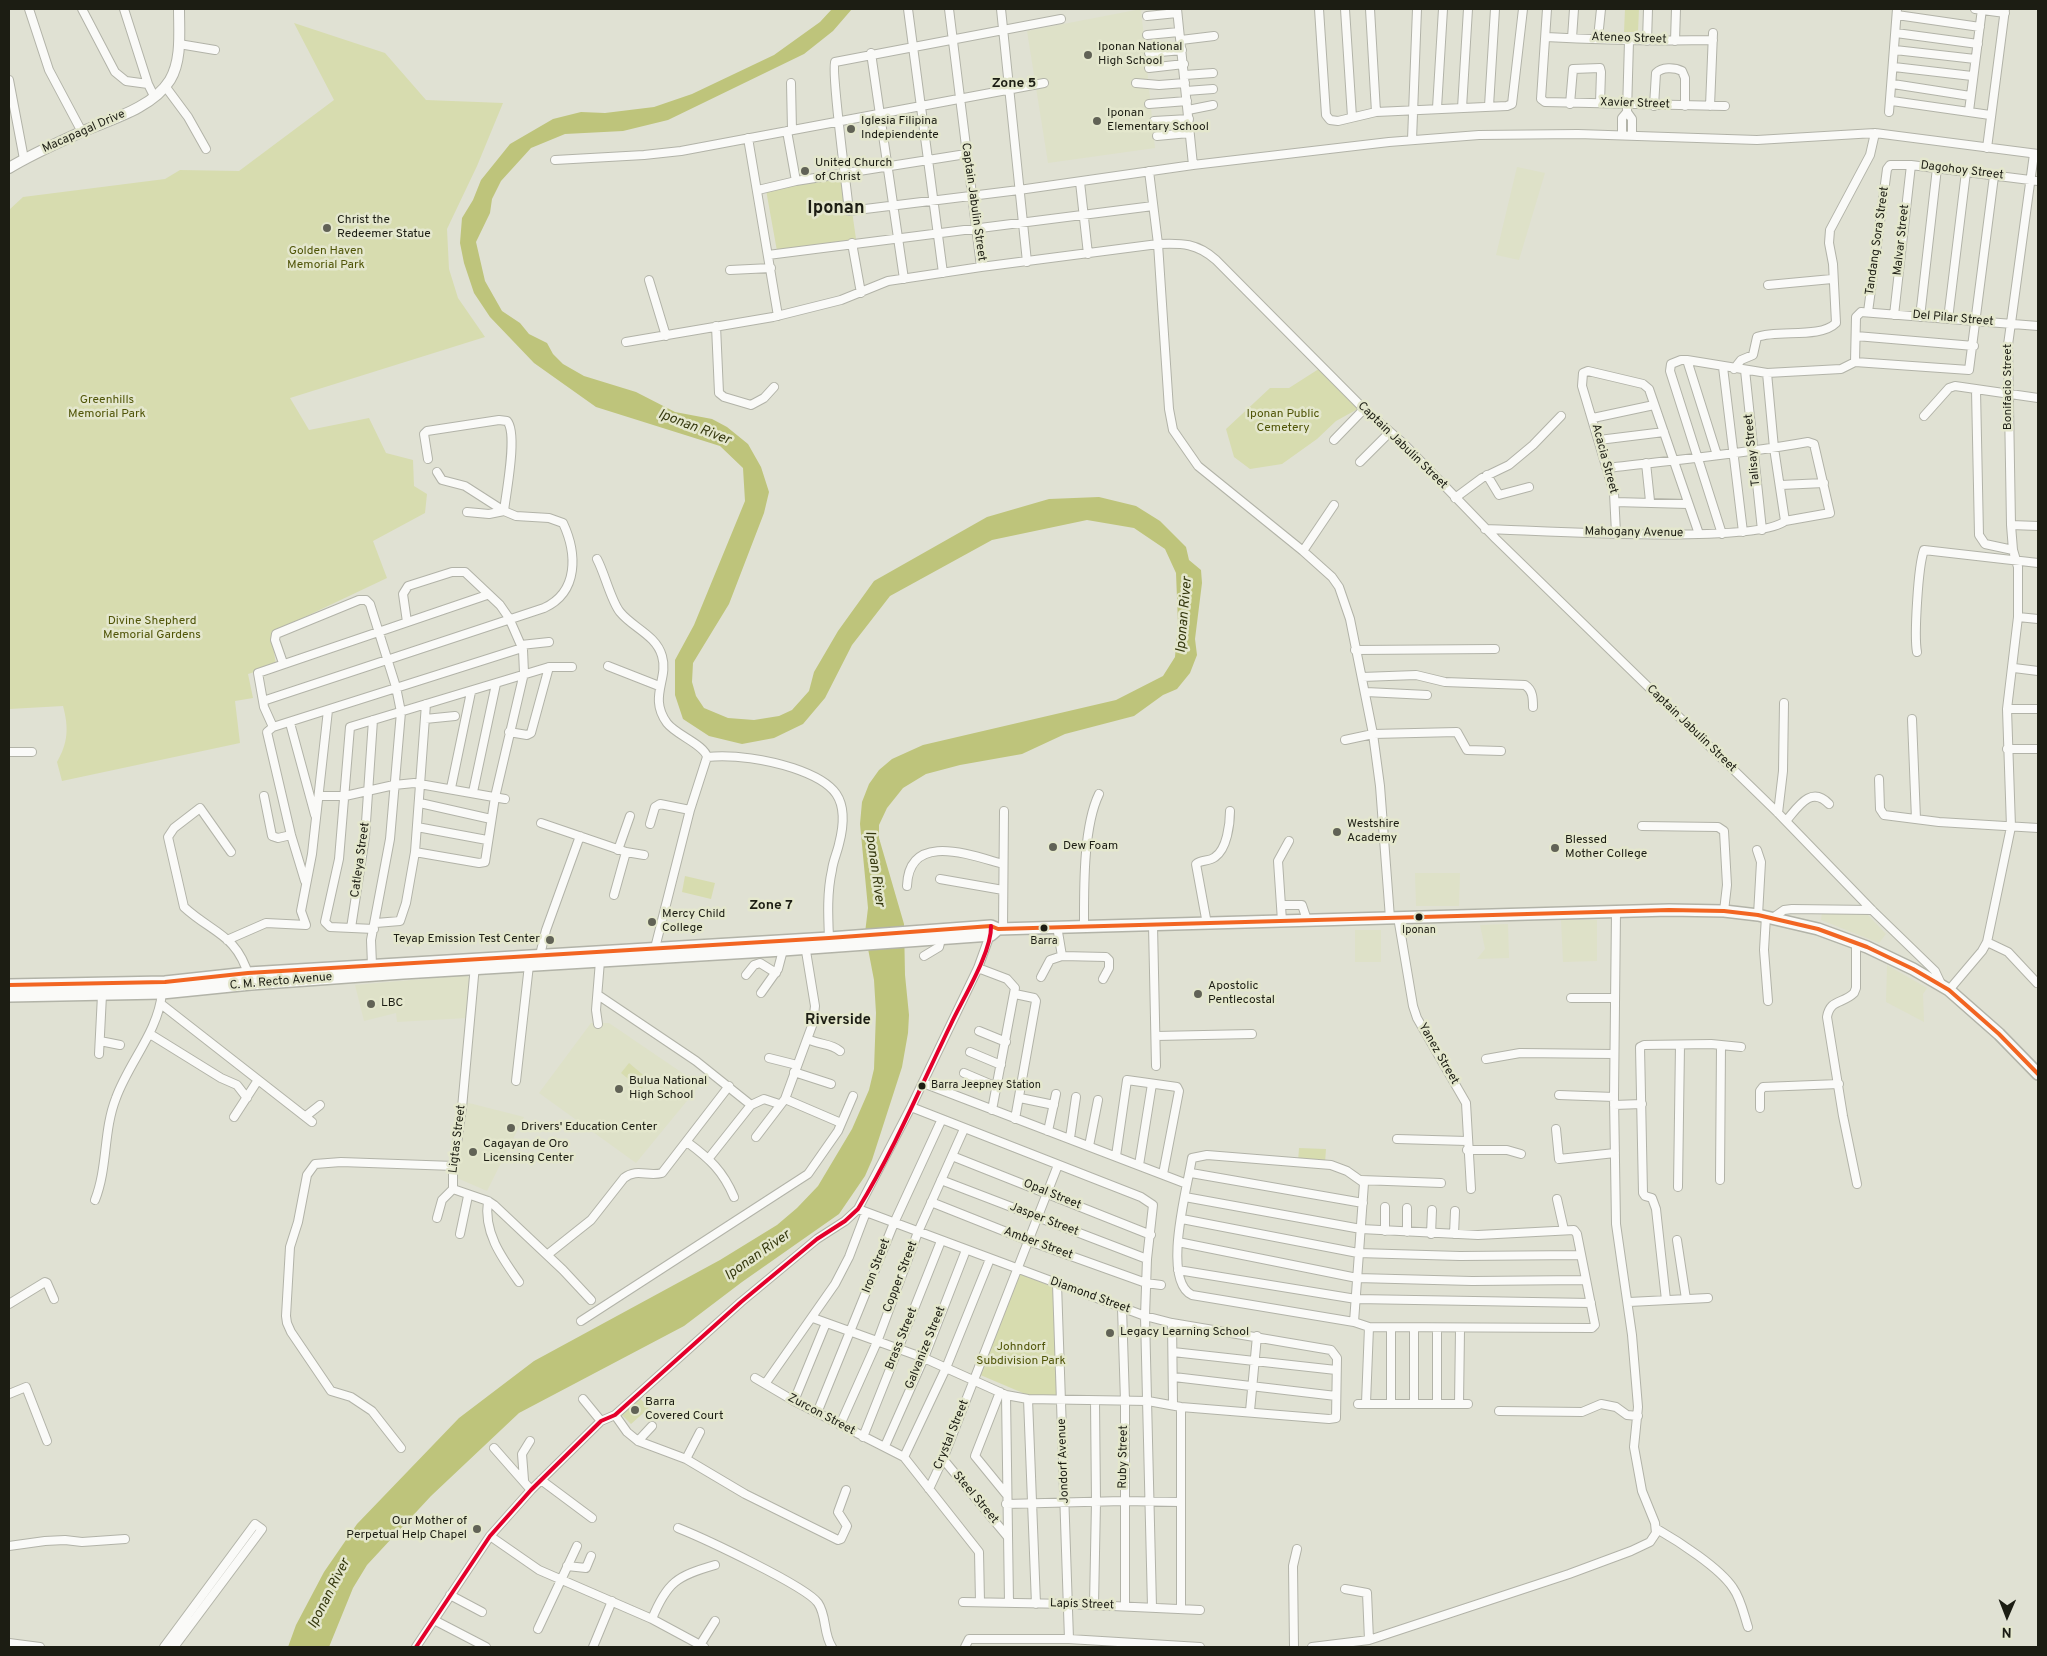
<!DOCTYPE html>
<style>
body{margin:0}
#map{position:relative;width:2047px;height:1656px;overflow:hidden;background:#e0e1d3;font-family:Overpass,sans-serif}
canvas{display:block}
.frame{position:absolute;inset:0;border:10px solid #1c1d13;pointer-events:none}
.north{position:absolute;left:1982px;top:1591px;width:50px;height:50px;-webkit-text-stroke:4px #e4e7cd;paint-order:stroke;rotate:181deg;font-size:14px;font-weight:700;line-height:20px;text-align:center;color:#1c1d13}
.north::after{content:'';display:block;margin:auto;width:18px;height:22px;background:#1c1d13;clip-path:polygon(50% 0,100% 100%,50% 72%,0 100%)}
</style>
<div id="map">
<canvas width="2047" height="1656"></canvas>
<div class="frame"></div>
<div class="north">N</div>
</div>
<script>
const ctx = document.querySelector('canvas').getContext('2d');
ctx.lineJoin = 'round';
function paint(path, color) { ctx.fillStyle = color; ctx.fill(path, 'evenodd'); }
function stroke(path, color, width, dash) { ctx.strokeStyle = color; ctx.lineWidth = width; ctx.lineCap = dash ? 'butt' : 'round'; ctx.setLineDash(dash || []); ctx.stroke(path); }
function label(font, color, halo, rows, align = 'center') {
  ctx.font = font + ' Overpass,sans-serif'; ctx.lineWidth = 5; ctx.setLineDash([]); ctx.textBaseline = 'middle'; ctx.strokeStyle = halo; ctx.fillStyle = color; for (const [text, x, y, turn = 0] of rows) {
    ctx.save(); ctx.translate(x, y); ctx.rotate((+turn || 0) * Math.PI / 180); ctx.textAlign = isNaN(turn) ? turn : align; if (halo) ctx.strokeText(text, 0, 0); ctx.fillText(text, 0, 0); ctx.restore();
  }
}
const built = new Path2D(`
 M1141,9L1155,148L1048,163L1027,31Z
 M1517,167L1545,173L1519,260L1496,255Z
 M1415,873H1460L1459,906H1416Z
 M1822,912L1866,913L1886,934L1879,943L1821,920Z
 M1597,920V961L1563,962L1561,920Z
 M1508,924L1509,958L1477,959L1485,949L1480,925Z
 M1355,930H1381V962H1355Z
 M1887,965L1927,988L1923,994L1924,1022L1886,1002Z
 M467,975L471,981L467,1018L397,1022L396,1013L364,1021L355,985Z
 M591,1023H609L700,1085L636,1163L539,1093Z
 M465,1102L524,1117L487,1191L457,1178Z`);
const green = new Path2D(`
 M1625,9H1639L1638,32H1624Z
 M294,23L385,53L426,100L503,103L477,166L447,229L449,269L458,298L485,337L290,398L309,430L369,418L386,453L413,460L414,486L427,494L425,513L373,541L387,578L271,633L276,665L248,674L253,698L235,701L240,743L62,781L57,762C68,743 69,728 63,706L9,709V210L23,197L165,179L180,170L239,171L334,100Z
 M847,176L856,239L777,251L766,190Z
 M1325,365L1365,405L1336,421L1317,439L1282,464L1250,469L1234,457L1226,429L1270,388H1289Z
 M685,876L715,883L711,899L682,892Z
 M629,1063L649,1080L641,1089L621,1073Z
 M1299,1148L1326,1149L1325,1163L1298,1162Z
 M1017,1273L1053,1287L1057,1396H1030L978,1374Z
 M638,1396L649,1408L631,1424L620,1413Z`);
const water = new Path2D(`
 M832,9H852L833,31L804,54L668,120L623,131L565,134L531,148L501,181L492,199L490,213L476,242L485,281L502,311L520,323L529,334L547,343L553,354L563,364L584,376L636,392L675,412L712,419L727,427L748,444L761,467L769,492L764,513L729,604L693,663L692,682L696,696L704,708L728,718L754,720L779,716L792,710L809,691L814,672L838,631L874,581L987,517L1049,499L1099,497L1136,506L1160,521L1186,547L1189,560L1201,570L1202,583L1195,639L1197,655L1190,673L1177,689L1163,695L1134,716L1065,734L1022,754L960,765L926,774L903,788L887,808L879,825V838L904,924L905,975L909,1015L908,1033L902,1067L872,1160L865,1176L839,1214L742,1282L684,1326L519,1413L431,1496L367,1565L353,1588L329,1647H288L296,1625L324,1572L357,1524L459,1418L534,1361L720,1260L777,1225L797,1208L818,1186L852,1129L869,1090L874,1069L876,1013L874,980L865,933L868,908L860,824L862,802L869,784L879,770L892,759L923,745L1116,700L1163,676L1175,657L1178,623L1176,573L1165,549L1134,528L1087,520L992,540L890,596L852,645L825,698L803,724L774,738L742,744L709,736L683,719L675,695V660L694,625L745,501L743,468L720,446L596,407L534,363L490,317L474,293L464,263L460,243L462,218L473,200L481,180L510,144L553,119L581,112L605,113L654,107L692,94L774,55L820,22Z`);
const minor = new Path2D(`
 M29,9L49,70L82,132
 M82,9L115,72L126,81L148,84L154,96
 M124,9L148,84
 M908,9L943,273
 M949,9L981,267
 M1001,9L1027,262
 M1177,9L1193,165
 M1319,9L1326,115L1330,120L1338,121L1376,112L1507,106L1512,104L1523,9
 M1345,9L1352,117
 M1370,9L1376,112
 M1547,9L1541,99L1545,102L1725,106
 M1975,9L2005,13
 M1897,15L1980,27
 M1147,16L1177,13
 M1061,19L835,62C831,68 847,192 849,211L1019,190L1193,165L1389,142L1479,135L1578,134L1757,140L1875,133L2038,154
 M1896,33L1978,44
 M1147,35L1179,32
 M1546,37C1601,40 1657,41 1713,40
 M1572,38L1574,9
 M1598,38L1601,9
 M1181,40L1214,36
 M1629,41L1627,112L1632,119V136
 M1647,41L1648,9
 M1675,41L1676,9
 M179,44L215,50
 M1895,50L1975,59
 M871,53L904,279
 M1149,53L1182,50
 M1894,67L1972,76
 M1149,68L1184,64
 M1185,75L1213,73
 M9,80L24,159
 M791,83L792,130
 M1136,83L1159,85L1185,83
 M1893,84L1970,96
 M165,86L188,117L206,149
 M1186,91L1213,89
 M1892,101L1990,115
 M1149,104L1187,101
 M1570,104L1573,69L1600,68L1601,72L1600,103
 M1489,106L1495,9
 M1654,106L1656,73C1662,67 1674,67 1682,71L1685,78V106
 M1710,106L1713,33
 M1437,108L1443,9
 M1462,108L1468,9
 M1188,110L1213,105
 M1969,111L1982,9
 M1889,112L1897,9
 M1154,121L1189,119
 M787,131L796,181
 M1622,135V118L1627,112
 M1157,136L1189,133
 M748,138L778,316
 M1412,140L1417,9
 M1987,148L2005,9
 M555,160L644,155L681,151L1044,83
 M1149,171L1158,244L1169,409L1173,430L1198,466L1303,551L1332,577L1339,587L1350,619L1373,734L1380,786L1390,918
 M1080,182L1088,254
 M758,190L796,181L966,154
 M852,243L861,293
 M768,255L1153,206
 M730,270L771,268
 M649,280L666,336
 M1768,285L1832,279
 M1868,312L1887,169L1890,165H1911L2038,181
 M1894,315L1911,165
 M1920,317L1937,168
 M1948,319L1966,172
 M716,326L719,393L724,397L751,405L764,398L774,387
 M1856,336L1974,346
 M626,342L773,317L841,300L888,281L981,267L1158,244C1182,243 1197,243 1216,260L1364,409L1404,444L1496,539L1778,813L1872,910L1935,971L1942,986
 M1687,360L1717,455
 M1855,362L1856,317L1861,312L2038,326
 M1723,367L1743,532
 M1734,369L1741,360L1753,355L1757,337C1778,329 1820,339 1836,323L1833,264L1829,243L1830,230L1870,155L1875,133
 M1745,370L1762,530
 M1976,390L1979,535L1985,544L2013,550
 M1924,416L1949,388L1955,386L2038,398
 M1593,418L1654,405
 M1334,440L1364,409
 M1599,440L1664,432
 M428,459L424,434L427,431L499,420L507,421C518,433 506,493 504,511L489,514L467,512
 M1360,462L1390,432
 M1646,463L1650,501
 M1608,468C1675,460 1742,454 1808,442L1814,444L1830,513L1785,521
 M1487,475L1499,495L1529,487
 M1781,485L1824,483
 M1455,498L1482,478L1509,465L1533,445L1561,416
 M1615,502L1688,504
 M2011,525L2038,526
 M1485,529C1534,530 1756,545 1785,521L1774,448L1767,373
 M1616,533L1614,493L1582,386L1583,373L1588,371L1643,384L1649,389L1699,534
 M1722,534L1670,371L1671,364L1681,360H1687L1767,373L1841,369L1855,362L1969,370L1994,176
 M1303,551L1334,505
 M597,559C605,574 611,601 620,612C633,628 656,635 662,656C669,679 648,697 667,723C676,735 705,745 707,757L690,810L655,948
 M2018,617L2038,619
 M407,622L403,594L408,586L452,572H465L500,605L509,618L523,650L524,673L495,797L485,862L479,863L415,852
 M521,645L549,642
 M1355,650L1495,649
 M1917,652C1914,636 1918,566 1924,550L2038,563
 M283,663L275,640L276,634L359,600H366L370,604L396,687L401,712L390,839L371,940L372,965
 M608,666L659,686
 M549,667H572
 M2014,668L2038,671
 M1362,677L1416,675L1445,682L1525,685C1533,690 1533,699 1533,707
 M1366,692L1427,695
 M263,701L544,608C579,592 577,553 563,523L549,518L516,516L504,511L465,486L442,480L437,472
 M2007,709H2038
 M425,719L455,716
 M1912,719L1916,819
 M290,723L315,815
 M273,727L264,707L258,673L487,595
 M1345,740L1373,734L1457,732L1467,750L1501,751
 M2007,749H2038
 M9,752H32
 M707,757C734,754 768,760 793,768C835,782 851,798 839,844C837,853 833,861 832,870C827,892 828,915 829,938
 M1879,779L1880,809L1884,815L1939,822L2038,828
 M451,788L471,692
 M473,792L496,684
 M264,796L272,836L278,838L291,835
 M319,796H345L394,785L414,783L505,799
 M420,803L491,819
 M1778,813L1783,771L1784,703
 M1786,821C1798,807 1811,785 1829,804
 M541,823L626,852L644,855
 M650,824L655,807L660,804L690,810
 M1642,826L1718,827L1724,831L1727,885L1724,911
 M417,827L487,840
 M618,850L630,816
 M1757,850L1761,862L1758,915
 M231,852L200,808L174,828L168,837L184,907C212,933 237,934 249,977
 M940,879L1003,890
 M305,881L291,835L267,732L273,727L522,648
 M907,886C909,831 970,855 1003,864
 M614,895L626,852
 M1282,905H1302L1307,920
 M1766,916L1764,950L1768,1001
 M1398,917L1413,1006L1417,1018L1466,1103L1471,1189
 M1774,917L1784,910L1792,909L1872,910
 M1282,921L1278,861L1289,841
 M376,923L400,921L406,903L415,852L426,704
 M1207,924L1196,864C1202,859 1209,862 1215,857C1227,849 1230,824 1230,811
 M1153,925L1156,1066
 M1084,926C1084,889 1083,827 1099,794
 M351,928L365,837L373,720
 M374,929L330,927L325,922L339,859L350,727L549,667L531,733L527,735L509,732
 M1003,929L1004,811
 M227,940L266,923L306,925L301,911L312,854L328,710
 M1987,942L2008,952L2037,983
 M1856,943V988L1854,993C1843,1004 1830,999 1827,1017L1843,1116L1857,1184
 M540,955L546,930L580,836
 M924,956L939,947L941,939
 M1062,956L1106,957L1109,960V968L1103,979
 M978,968L1007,979L1015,988L992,1110
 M746,975L754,965L760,963L776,973
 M1041,977L1050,960L1062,956L1057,926
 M1949,990L1982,951L1987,942L2011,827L2007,709L2018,617V567L2013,550L2011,525L2008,345L2034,154
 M761,993L778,969L783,950
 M598,995L696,1061L751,1105L764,1099L779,1104
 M1571,998H1615
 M161,1004L312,1122
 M598,1024L596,1010L600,961
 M979,1031L1006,1042
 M150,1034L221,1078L237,1085L247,1098
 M1156,1036L1252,1034
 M808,1039C819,1045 831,1043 840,1051
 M100,1041L120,1045
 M970,1052L1001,1065
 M99,1054L102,995
 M769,1058L797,1065
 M1486,1059L1520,1053L1614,1054
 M794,1072L831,1084
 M964,1073L997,1087
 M516,1081L529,965
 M923,1083L1187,1184
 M1559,1095L1614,1097
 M1020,1098L1054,1105
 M785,1099L841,1123
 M1614,1105L1642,1104
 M911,1107L1141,1197L1153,1205L1147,1259L1145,1316L1152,1607
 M1760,1108V1091L1763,1087L1839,1084
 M306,1116L320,1105
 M234,1117L258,1080
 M1015,1119L1036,1001L1034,998L1015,994
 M1556,1129L1559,1159L1615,1153
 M1048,1131L1056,1094
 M756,1137L785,1099L813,1023L815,1006L805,945
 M1070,1138L1076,1097
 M1397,1139L1467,1141
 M687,1142C710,1159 723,1171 734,1197
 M1089,1146L1098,1100
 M1467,1150H1507L1521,1154
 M952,1156L1151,1235
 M1116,1156L1127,1080L1177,1087L1179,1091L1163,1174
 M709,1158L751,1105
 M1139,1165L1152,1084
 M1191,1173L1363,1203
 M941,1180L1147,1259
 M1361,1180L1441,1183
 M1720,1180L1721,1045
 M1678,1187L1680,1045
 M453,1189V1172L462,1108L475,965
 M453,1189L488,1201L494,1205L563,1270L591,1300
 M1185,1197L1361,1229L1478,1235L1574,1230L1577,1234L1595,1325L1592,1328L1369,1327L1354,1322L1192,1295C1161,1280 1188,1185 1192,1158L1207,1155L1331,1165L1347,1171L1364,1183L1354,1322
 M1557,1199L1564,1230
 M95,1200C108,1167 103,1131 116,1098C129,1062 158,1032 162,993
 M488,1201C483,1232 502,1258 519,1282
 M931,1202L1029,1241L1146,1283L1161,1285
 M437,1218L442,1200L453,1189
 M1182,1219L1358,1253L1460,1256L1581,1255
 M1385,1231V1207
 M1407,1232V1208
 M460,1234L468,1196
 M1431,1234L1432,1210
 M1454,1234L1455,1211
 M1677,1240L1686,1299
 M1178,1242L1357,1278L1472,1281L1586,1280
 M547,1255L591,1220L624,1178C637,1168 648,1177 662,1173L729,1086
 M1178,1270L1356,1299L1591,1303
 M1057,1284L1069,1639
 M1666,1300L1656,1209L1652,1198L1645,1196L1643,1193L1640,1047L1644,1045L1711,1044L1741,1047
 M1629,1302L1708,1298
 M9,1304L45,1282L47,1283L54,1299
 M1122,1308L1125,1401V1606
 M813,1318L924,1358L1006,1395L1028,1399L1148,1401L1181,1407L1329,1419L1336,1418L1337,1358L1331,1350L1172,1323L1145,1316L858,1209
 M581,1321L808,1174L838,1131L853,1096
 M1172,1323L1173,1404
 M1391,1329V1403
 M1173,1352L1336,1370
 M1174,1377L1336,1396
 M755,1378L794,1401L904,1457L979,1552L980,1602
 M765,1384L835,1284L849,1257L866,1212
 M1000,1392L975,1456L1006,1494
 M9,1394L26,1387L47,1441
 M1006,1395L1009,1603
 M583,1399L601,1421
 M1028,1399L1036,1604
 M794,1401L826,1323
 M1366,1403L1369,1327
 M1414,1403V1329
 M1437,1403V1329
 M1358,1404H1468
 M1459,1404L1460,1330
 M1250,1411L1257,1336
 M1499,1411L1582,1412L1601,1404L1616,1407L1627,1415L1638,1416
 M817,1413L894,1223L941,1121
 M615,1415L627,1432L638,1441L686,1459L745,1494L838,1540L841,1539L847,1526L838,1512L846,1490
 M840,1425L877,1342L918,1232L964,1129
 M863,1437L941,1241
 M638,1441L652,1426
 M885,1446L924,1358L966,1250
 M401,1448L372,1411L351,1397L331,1391L291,1332L287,1323L286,1316L290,1247L298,1222L307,1175L315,1164L341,1162L454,1166
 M494,1448L531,1490
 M904,1457L946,1368L990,1259
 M686,1459L700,1432
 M943,1459L1007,1536
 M524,1480L522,1454L530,1441
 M541,1480L592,1518
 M929,1489L943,1459L1058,1165
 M1006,1504L1123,1501L1180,1502
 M678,1528C703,1538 806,1586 818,1603C827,1616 823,1634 832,1647
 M1657,1529C1678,1541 1720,1568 1733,1588C1741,1599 1744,1615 1748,1627
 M490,1536L539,1570L652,1619L704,1647
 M9,1546L45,1541L65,1540L82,1542L125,1539
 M567,1566L586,1568L591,1556
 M1345,1589L1367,1593L1369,1640
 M450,1595L482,1612
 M963,1602L1069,1604L1200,1610
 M1094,1605L1096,1502L1095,1401
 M1181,1608V1407
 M652,1619C667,1582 677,1576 715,1565
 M434,1620L486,1647
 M538,1629L577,1546
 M9,1643L40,1647
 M700,1645L715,1621
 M164,1647L255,1524L262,1529L174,1647
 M416,1647L490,1536L531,1490L601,1421L615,1415L741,1302L817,1239L845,1221L858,1209L911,1107L978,968L991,932
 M593,1647L612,1601
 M965,1647L969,1639H1069L1200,1647
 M1294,1647L1293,1566L1297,1549
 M1312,1647L1369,1640L1569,1574L1631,1551L1650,1542L1656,1533L1655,1523L1642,1491L1634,1447L1638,1407L1632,1335L1616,1224L1614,1097L1616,912`);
const major = new Path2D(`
 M9,168C32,154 57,143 81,132C109,120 153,108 170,80C182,60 179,32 179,9`);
const highway = new Path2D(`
 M9,985L165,982L248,973L829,938L991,926L998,929L1669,910L1724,911L1758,915L1818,929L1867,947L1913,969L1949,990L1999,1034L2038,1074
 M9,996L162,993L251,984L403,973L783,950L991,935L998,929`);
const bus1 = new Path2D(`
 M9,985L165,982L248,973L829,938L991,926L998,929L1669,910L1724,911L1758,915L1818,929L1867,947L1913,969L1949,990L1999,1034L2038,1074`);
const bus2 = new Path2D(`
 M416,1647L490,1536L531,1490L601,1421L615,1415L741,1302L817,1239L845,1221L858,1209C894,1150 921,1086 951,1024C962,1000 992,952 991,926`);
const markers = [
 [1088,55,5,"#616256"],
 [1097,121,5,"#616256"],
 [851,129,5,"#616256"],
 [805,171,5,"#616256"],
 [327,228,5,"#616256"],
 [1337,832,5,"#616256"],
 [1053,847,5,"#616256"],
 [1555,848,5,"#616256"],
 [1419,917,4.5,"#1c1d13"],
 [652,922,5,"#616256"],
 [1044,928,4.5,"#1c1d13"],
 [550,940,5,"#616256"],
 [1198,994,5,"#616256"],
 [371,1004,5,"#616256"],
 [922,1086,4.5,"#1c1d13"],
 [619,1089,5,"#616256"],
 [511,1128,5,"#616256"],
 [473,1152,5,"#616256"],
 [1110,1333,5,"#616256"],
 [635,1410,5,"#616256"],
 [477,1529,5,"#616256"]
];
const busNames = [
 ["Iponan",1419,931],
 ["Barra",1044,942],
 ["Barra Jeepney Station",931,1086,"left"]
];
const streetNames = [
 ["Ateneo Street",1629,39,2],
 ["Xavier Street",1635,104,2],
 ["Macapagal Drive",84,132,-24],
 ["Dagohoy Street",1962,171,7],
 ["Captain Jabulin Street",973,202,82],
 ["Malvar Street",1902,240,-84],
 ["Tandang Sora Street",1878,241,-82],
 ["Del Pilar Street",1953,319,5],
 ["Bonifacio Street",2009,387,-90],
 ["Captain Jabulin Street",1402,446,44],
 ["Talisay Street",1753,450,-96],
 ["Acacia Street",1604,459,75],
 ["Mahogany Avenue",1634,533,1],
 ["Captain Jabulin Street",1691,729,44],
 ["Catleya Street",361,860,-82],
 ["C. M. Recto Avenue",281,982,-5],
 ["Yanez Street",1438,1054,60],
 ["Ligtas Street",458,1139,-83],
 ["Opal Street",1052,1195,22],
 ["Jasper Street",1044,1220,21],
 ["Amber Street",1038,1244,20],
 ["Iron Street",877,1266,-69],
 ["Copper Street",901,1277,-69],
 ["Diamond Street",1090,1296,20],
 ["Brass Street",902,1339,-68],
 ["Galvanize Street",926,1348,-68],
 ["Zurcon Street",821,1415,28],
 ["Crystal Street",952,1435,-68],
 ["Ruby Street",1124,1457,-89],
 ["Jondorf Avenue",1064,1461,-92],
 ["Steel Street",975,1498,50],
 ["Lapis Street",1082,1605,2]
];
const poiNames = [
 ["Iponan National",1098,48],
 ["High School",1098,62],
 ["Iponan",1107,114],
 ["Elementary School",1107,128],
 ["Iglesia Filipina",861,122],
 ["Indepiendente",861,136],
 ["United Church",815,164],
 ["of Christ",815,178],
 ["Christ the",337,221],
 ["Redeemer Statue",337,235],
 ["Westshire",1347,825],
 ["Academy",1347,839],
 ["Blessed",1565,841],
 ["Mother College",1565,855],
 ["Dew Foam",1063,847],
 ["Mercy Child",662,915],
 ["College",662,929],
 ["Teyap Emission Test Center",540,940,"right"],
 ["Apostolic",1208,987],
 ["Pentlecostal",1208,1001],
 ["LBC",381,1004],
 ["Bulua National",629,1082],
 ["High School",629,1096],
 ["Drivers' Education Center",521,1128],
 ["Cagayan de Oro",483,1145],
 ["Licensing Center",483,1159],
 ["Legacy Learning School",1120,1333],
 ["Barra",645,1403],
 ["Covered Court",645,1417],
 ["Our Mother of",467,1522,"right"],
 ["Perpetual Help Chapel",467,1536,"right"]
];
const parkNames = [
 ["Golden Haven",326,252],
 ["Memorial Park",326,266],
 ["Greenhills",107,401],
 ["Memorial Park",107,415],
 ["Iponan Public",1283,415],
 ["Cemetery",1283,429],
 ["Divine Shepherd",152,622],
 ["Memorial Gardens",152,636],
 ["Johndorf",1021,1348],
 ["Subdivision Park",1021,1362]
];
const neighbourhoodNames = [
 ["Zone 5",1014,84],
 ["Zone 7",771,906]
];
const waterNames = [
 ["Iponan River",694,428,21],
 ["Iponan River",1185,615,-85],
 ["Iponan River",874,869,82],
 ["Iponan River",758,1256,-35],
 ["Iponan River",330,1594,-63]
];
const quarterNames = [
 ["Riverside",838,1021]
];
const districtNames = [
 ["Iponan",836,209]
];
paint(built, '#dee1c8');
paint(green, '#d7dcaf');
paint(water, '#bec47b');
stroke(minor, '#b2b3a8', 10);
stroke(major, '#b2b3a8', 12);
stroke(highway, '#b2b3a8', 14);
stroke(minor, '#fafaf8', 8);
stroke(major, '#fafaf8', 10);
stroke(highway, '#fafaf8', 11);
stroke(bus1, '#f26522', 4);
stroke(bus2, '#e4002b', 4);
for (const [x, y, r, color] of markers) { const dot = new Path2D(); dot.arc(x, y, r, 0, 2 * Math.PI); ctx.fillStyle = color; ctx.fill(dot); stroke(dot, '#e4e7cd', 2); }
label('11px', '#1c1d13', '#e4e7cd', busNames);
label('12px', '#1c1d13', '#e4e7cd', streetNames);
label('12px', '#1c1d13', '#e4e7cd', poiNames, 'left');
label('12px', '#505508', '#e4e7cd', parkNames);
label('bold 14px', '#1c1d13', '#e4e7cd', neighbourhoodNames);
label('italic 14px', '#35380e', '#e4e7cd', waterNames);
label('bold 15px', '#1c1d13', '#e4e7cd', quarterNames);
label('bold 18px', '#1c1d13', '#e4e7cd', districtNames);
</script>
